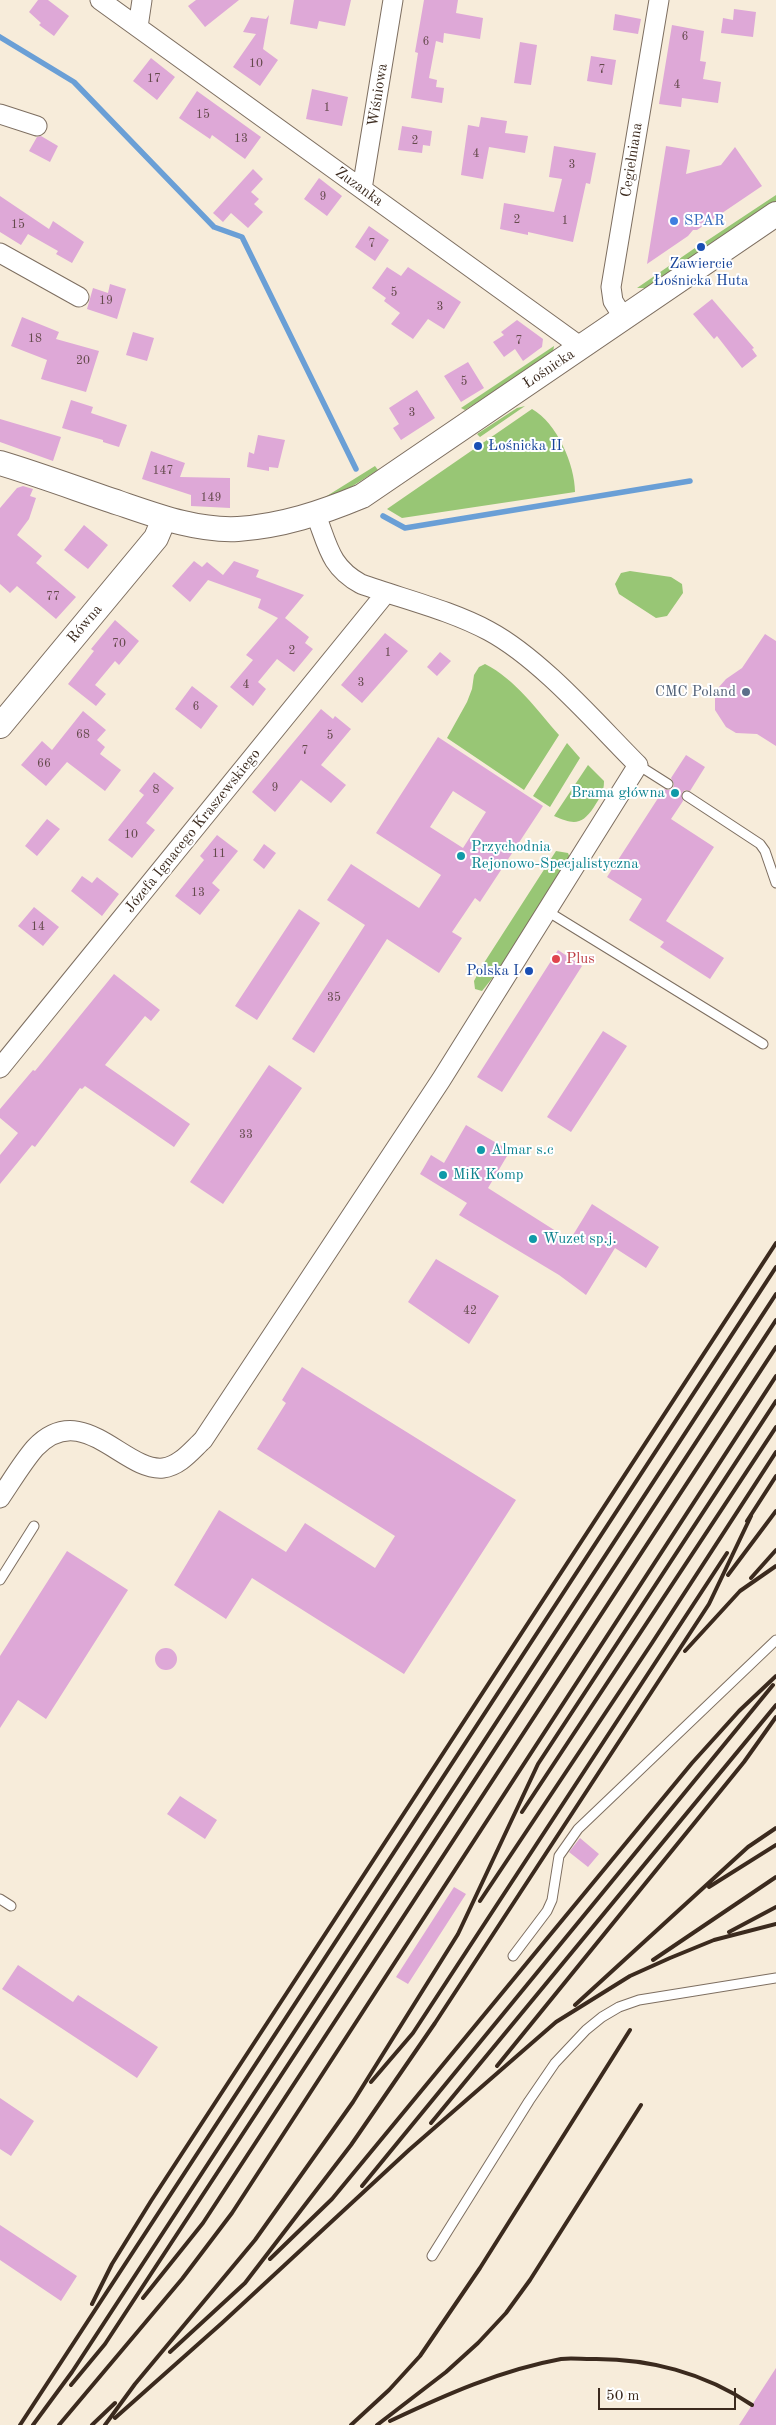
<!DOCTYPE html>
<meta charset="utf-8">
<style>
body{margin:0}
#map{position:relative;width:776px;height:2425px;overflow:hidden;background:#f7ecda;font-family:"Old Standard TT",serif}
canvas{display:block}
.scale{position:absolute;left:598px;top:2388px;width:138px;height:22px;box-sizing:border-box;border:2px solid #3b2a1e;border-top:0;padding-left:6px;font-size:15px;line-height:18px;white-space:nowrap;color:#3b2a1e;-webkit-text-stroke:4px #fff;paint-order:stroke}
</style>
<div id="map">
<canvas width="776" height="2425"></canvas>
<div class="scale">50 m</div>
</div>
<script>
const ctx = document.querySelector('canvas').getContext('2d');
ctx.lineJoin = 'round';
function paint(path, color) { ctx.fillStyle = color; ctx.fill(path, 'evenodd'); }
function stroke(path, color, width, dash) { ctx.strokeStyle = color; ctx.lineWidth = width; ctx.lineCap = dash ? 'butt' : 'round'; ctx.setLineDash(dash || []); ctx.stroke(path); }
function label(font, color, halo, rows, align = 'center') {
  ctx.font = font + ' "Old Standard TT",serif'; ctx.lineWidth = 4; ctx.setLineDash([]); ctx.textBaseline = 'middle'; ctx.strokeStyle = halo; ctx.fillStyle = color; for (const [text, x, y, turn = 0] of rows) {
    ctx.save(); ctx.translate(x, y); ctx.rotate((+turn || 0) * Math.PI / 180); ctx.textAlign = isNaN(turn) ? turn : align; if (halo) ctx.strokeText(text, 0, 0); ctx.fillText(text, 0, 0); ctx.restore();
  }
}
const green = new Path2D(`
 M776,195V201L707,246L705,242Z
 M695,248L699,253L648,288H637Z
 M554,346L553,353L465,410L461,408Z
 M525,406L480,437L477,434L517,408Z
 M532,409C557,423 575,465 575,492L402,518L387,509Z
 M375,466L378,470L351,487L322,499Z
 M630,571L671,577L682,584L683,593L667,616L656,618L619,594L615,584L621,573Z
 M485,664C515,679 537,710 559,735L524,790L447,738L467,702L472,689L474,675L479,667Z
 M567,743L580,758L550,807L533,796Z
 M588,765L604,781C604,793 600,797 594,807C582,825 574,825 554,816Z
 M556,851L568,853L570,858L567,865L494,976L482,991L475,989L474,981L482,966Z`);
const stream = new Path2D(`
 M0,37L74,82L214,227L242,237L356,469
 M383,516L405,528L690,481`);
const building = new Path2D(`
 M38,0H48L69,16L54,36L39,25L41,23L29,12Z
 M196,0H239L205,27L188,6Z
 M294,0H351L345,26L319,21L317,29L290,24Z
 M424,0H458L456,13L483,18L480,39L444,33L443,43L436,41L429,78L437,80L436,87L444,88L442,103L411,98L418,53L415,52Z
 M734,9L756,12L753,37L721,33L723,18L733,20Z
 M615,14L641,19L638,34L613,30Z
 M269,15L263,49L278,60L260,86L233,67L256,34L243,32L251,17L266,19Z
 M672,25L704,31L700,61L706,62L703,79L721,82L718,103L682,98L681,107L659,104Z
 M520,42L537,45L531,85L514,83Z
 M591,56L616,60L612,85L587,81Z
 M151,58L175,77L157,100L133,81Z
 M312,89L348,97L342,126L306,119Z
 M197,91L261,137L245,159L212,135L210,139L179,118Z
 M481,117L507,121L505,133L528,136L525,153L489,147L483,179L461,175L468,125L479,127Z
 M402,126L432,131L430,146L423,145L422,153L398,150Z
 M41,136L58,146L50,162L29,151L37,137Z
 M554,146L596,153L590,184L586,183L573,242L528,232V235L500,229L504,203L554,212L562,179L549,177Z
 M666,146L690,150L686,174L721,165L735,147L762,186L697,230H693L688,236L647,264Z
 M253,169L263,179L251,192L259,199L254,204L263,212L248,228L231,213L223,222L213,213Z
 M319,178L342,196L327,216L304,199Z
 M0,196L49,229L53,221L84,242L72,263L56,254L58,251L28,234L21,245L0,232Z
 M369,226L389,240L375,261L355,247Z
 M387,267L401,276L408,267L461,302L444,329L428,319L413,339L391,324L400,313L384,301L386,298L372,288Z
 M110,284L126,289L117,319L87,309L93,288L108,293Z
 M712,299L754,348L752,349L757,356L742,368L717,336L714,339L693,314Z
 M22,317L59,332L56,339L99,351L86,392L41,379L47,360L11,346Z
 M517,320L543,339L542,347L523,361L515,349L504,357L493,342L504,335L501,332Z
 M133,332L154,338L147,361L126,355Z
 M468,362L484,388L461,402L444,376Z
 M417,390L435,418L401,440L393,428L399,424L389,408Z
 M71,400L93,407L91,413L127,425L119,447L103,442V440L62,428Z
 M0,419L61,437L53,461L0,442Z
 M258,435L285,440L278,468L269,467V471L247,467L249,452L254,454Z
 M151,451L185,463L180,477L230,478V508L191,506V495L142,479Z
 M23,486L33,489L30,496L36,498L29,519L17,535L42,556L36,563L76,597L56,619L17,586L10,593L0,584V508L17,488Z
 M84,525L108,545L88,569L64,550Z
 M194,561L202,567L207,562L223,575L234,561L259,570L256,577L304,595L285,618L309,637L305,643L313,649L294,672L277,659L258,682L266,689L253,706L230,687L253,660L246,655L278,618L258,608L261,599L208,580L190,602L172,586Z
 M115,620L139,641L119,665L115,661L95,685L106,694L96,706L68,684L94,651L91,649Z
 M385,633L408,651L362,703L341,685Z
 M765,634L776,641V746L757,734L736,733L726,727L715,710V698L719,687L726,679L742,668Z
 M440,652L451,661L437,676L427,667Z
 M192,686L218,706L201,729L175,709Z
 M321,709L333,719L335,716L351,729L321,765L346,785L331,803L301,780L275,812L252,792Z
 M83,711L106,730L97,740L105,747L100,754L121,770L105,791L67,762L46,786L21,765L42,741L52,750Z
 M438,737L543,806L480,902L475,898L452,932L462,938L439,973L387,939L314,1053L292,1039L365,925L327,900L351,864L419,908L441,875L376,833ZM453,791L486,812L463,848L430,827Z
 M686,755L705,767L690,791L685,790L682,793L683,801L671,819L714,847L666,921L724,958L710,979L660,947L664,942L629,920L642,899L607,877L664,789L668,790L673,788L674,784L671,778Z
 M154,772L174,788L146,823L155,830L132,858L108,840L144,795L139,791Z
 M47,819L60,829L37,856L25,846Z
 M217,835L238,851L212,883L220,890L200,915L175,896L204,860L200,856Z
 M264,844L276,853L264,869L253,860Z
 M82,876L92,883L97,877L119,894L102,916L71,891Z
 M34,907L59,927L43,946L18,926Z
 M299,909L320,923L257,1020L235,1006Z
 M558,950L582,966L502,1092L477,1077Z
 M114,974L160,1010L151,1021L145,1016L105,1065L190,1124L174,1147L85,1086L82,1089L80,1088L35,1147L32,1145L0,1184V1155L18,1133L0,1118V1109L33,1070L35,1071Z
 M603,1031L627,1046L571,1132L547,1117Z
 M269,1065L302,1088L223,1204L190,1182Z
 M466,1125L510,1151L488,1188L570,1240L592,1204L659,1247L646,1268L615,1248L586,1295L559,1275L459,1215L467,1203L420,1174L431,1155L444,1163Z
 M436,1259L499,1296L469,1344L408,1302Z
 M302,1367L516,1500L404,1674L252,1578L226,1619L174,1585L219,1510L286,1552L305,1523L375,1568L395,1536L257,1449L286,1403L282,1400Z
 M67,1551L128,1590L46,1719L18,1700L0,1728V1656Z
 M155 1659a11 11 0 1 1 22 0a11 11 0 1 1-22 0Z
 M180,1796L217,1820L205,1839L167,1814Z
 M580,1838L599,1854L588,1867L569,1852Z
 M454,1887L466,1894L408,1984L396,1977Z
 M18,1965L73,2002L78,1995L158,2047L137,2078L2,1989Z
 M0,2098L34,2121L11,2156L0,2149Z
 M0,2225L77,2276L61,2301L0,2260Z
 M776,2368V2425H739L752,2405Z`);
const service = new Path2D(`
 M638,765L668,784
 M687,796L760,844L765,851L776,883
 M547,911L763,1044
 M0,1580L34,1526
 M0,1899L11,1906
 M513,1956L547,1911L552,1900L559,1856L578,1829L776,1640
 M432,2256L529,2101L555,2063L586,2030L602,2017L619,2007L639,2000L776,1978`);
const minor = new Path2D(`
 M100,0L581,347
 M138,27L142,0
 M0,114L37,126
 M362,189L393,0
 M0,253L79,297
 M623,317L613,301L611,287L659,0
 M0,1068L386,593
 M0,1498C11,1482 22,1463 35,1448C82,1398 124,1472 163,1468C180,1466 192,1450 203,1440L441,1080L638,765C596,723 541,659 489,631C450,610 403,599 361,584C330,567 328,546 316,515`);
const tertiary = new Path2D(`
 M0,463C40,475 80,490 119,503C157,516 197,531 238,529C282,526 321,513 362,496L776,214
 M0,726L156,538L164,519`);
const rail = new Path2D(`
 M747,1521L776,1476
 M728,1575L776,1511
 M751,1578L776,1550
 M685,1651L740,1591L776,1566
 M522,1812L776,1427
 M709,1887L776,1845
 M480,1901L652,1643L776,1452
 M729,1932L776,1907
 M653,1960L776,1877
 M575,2005L748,1847L776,1828
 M497,2066L744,1762L776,1717
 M371,2082L413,2033L727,1553
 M431,2123L776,1705
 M362,2186L773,1685
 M270,2259L332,2199L692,1763L739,1711L776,1676
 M143,2298L203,2223L776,1347
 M92,2304L112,2264L151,2201L776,1243
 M170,2352L245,2283L351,2145L435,2023L709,1604L751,1516
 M71,2385L105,2344L776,1320
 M115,2418L222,2323L409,2150L556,2022L630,1976L670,1958L714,1940L776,1924
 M390,2421C445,2395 501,2370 561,2359C570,2358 581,2359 591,2359C648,2358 705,2373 752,2405
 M20,2425L776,1267
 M33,2425L72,2372L776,1294
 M59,2425L182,2279L232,2213L776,1376
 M92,2425L115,2403
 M105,2425L135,2384L255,2240L353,2102L458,1934L538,1764L776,1401
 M351,2425L389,2390L420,2356L480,2268L630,2030
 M377,2425L446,2372L478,2343L506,2313L530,2280L641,2105`);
const markers = [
 [674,221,5,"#3f7fe0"],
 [701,247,5,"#1a4fb4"],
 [478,446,5,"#1a4fb4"],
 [746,692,5,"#5c6f8a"],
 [675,793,5,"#0f9aa8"],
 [461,856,5,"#0f9aa8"],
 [556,959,5,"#e0444e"],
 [529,971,5,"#1a4fb4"],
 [481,1150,5,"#0f9aa8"],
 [443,1175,5,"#0f9aa8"],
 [533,1239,5,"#0f9aa8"]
];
const numberNames = [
 ["6",685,37],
 ["6",426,42],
 ["10",256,64],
 ["7",602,70],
 ["17",154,79],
 ["4",677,85],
 ["1",327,108],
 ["15",203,115],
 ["13",241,139],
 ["2",415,141],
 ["4",476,154],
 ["3",572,165],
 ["9",323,197],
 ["2",517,220],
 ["1",565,221],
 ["15",18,225],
 ["7",372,244],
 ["5",394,293],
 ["19",106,301],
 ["3",440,307],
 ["18",35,339],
 ["7",519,341],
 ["20",83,361],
 ["5",464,382],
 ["3",412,413],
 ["147",163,471],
 ["149",211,498],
 ["77",53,597],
 ["70",119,644],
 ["2",292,651],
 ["1",388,653],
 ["3",361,683],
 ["4",246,685],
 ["6",196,707],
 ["68",83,735],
 ["5",330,736],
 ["7",305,751],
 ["66",44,764],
 ["9",275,788],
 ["8",156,790],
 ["10",131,835],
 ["11",219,854],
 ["13",198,893],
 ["14",38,927],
 ["35",334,998],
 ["33",246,1135],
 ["42",470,1311]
];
const streetNames = [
 ["Wiśniowa",378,95,-81],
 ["Cegielniana",632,160,-81],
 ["Zuzanka",359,187,36],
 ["Łośnicka",549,369,-34],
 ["Równa",85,624,-50],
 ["Józefa Ignacego Kraszewskiego",193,831,-51]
];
const shopNames = [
 ["SPAR",684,221]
];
const transitNames = [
 ["Zawiercie",701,264],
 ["Łośnicka Huta",701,281],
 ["Łośnicka II",488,446,"left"],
 ["Polska I",519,971,"right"]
];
const serviceNames = [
 ["CMC Poland",736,692]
];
const cultureNames = [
 ["Brama główna",665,793,"right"],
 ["Przychodnia",471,847],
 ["Rejonowo-Specjalistyczna",471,864],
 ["Almar s.c",491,1150],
 ["MiK Komp",453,1175],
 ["Wuzet sp.j.",543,1239]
];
const healthNames = [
 ["Plus",566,959]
];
paint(green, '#98c675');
stroke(stream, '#6a9fd6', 5.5);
paint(building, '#dea8d7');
stroke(service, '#7d6e60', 11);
stroke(minor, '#7d6e60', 21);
stroke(tertiary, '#7d6e60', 26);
stroke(service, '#fff', 9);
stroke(minor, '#fff', 19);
stroke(tertiary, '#fff', 24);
stroke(rail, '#3b2a1e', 4);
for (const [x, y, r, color] of markers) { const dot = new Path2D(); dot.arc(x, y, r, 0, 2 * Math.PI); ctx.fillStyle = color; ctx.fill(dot); stroke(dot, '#fff', 2); }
label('12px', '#644a4c', null, numberNames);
label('15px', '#3b2a1e', '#fff', streetNames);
label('15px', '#366cbe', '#fff', shopNames, 'left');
label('15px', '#164399', '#fff', transitNames);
label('15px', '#4e5e75', '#fff', serviceNames, 'right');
label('15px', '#0d838f', '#fff', cultureNames, 'left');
label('15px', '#be3a42', '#fff', healthNames, 'left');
</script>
